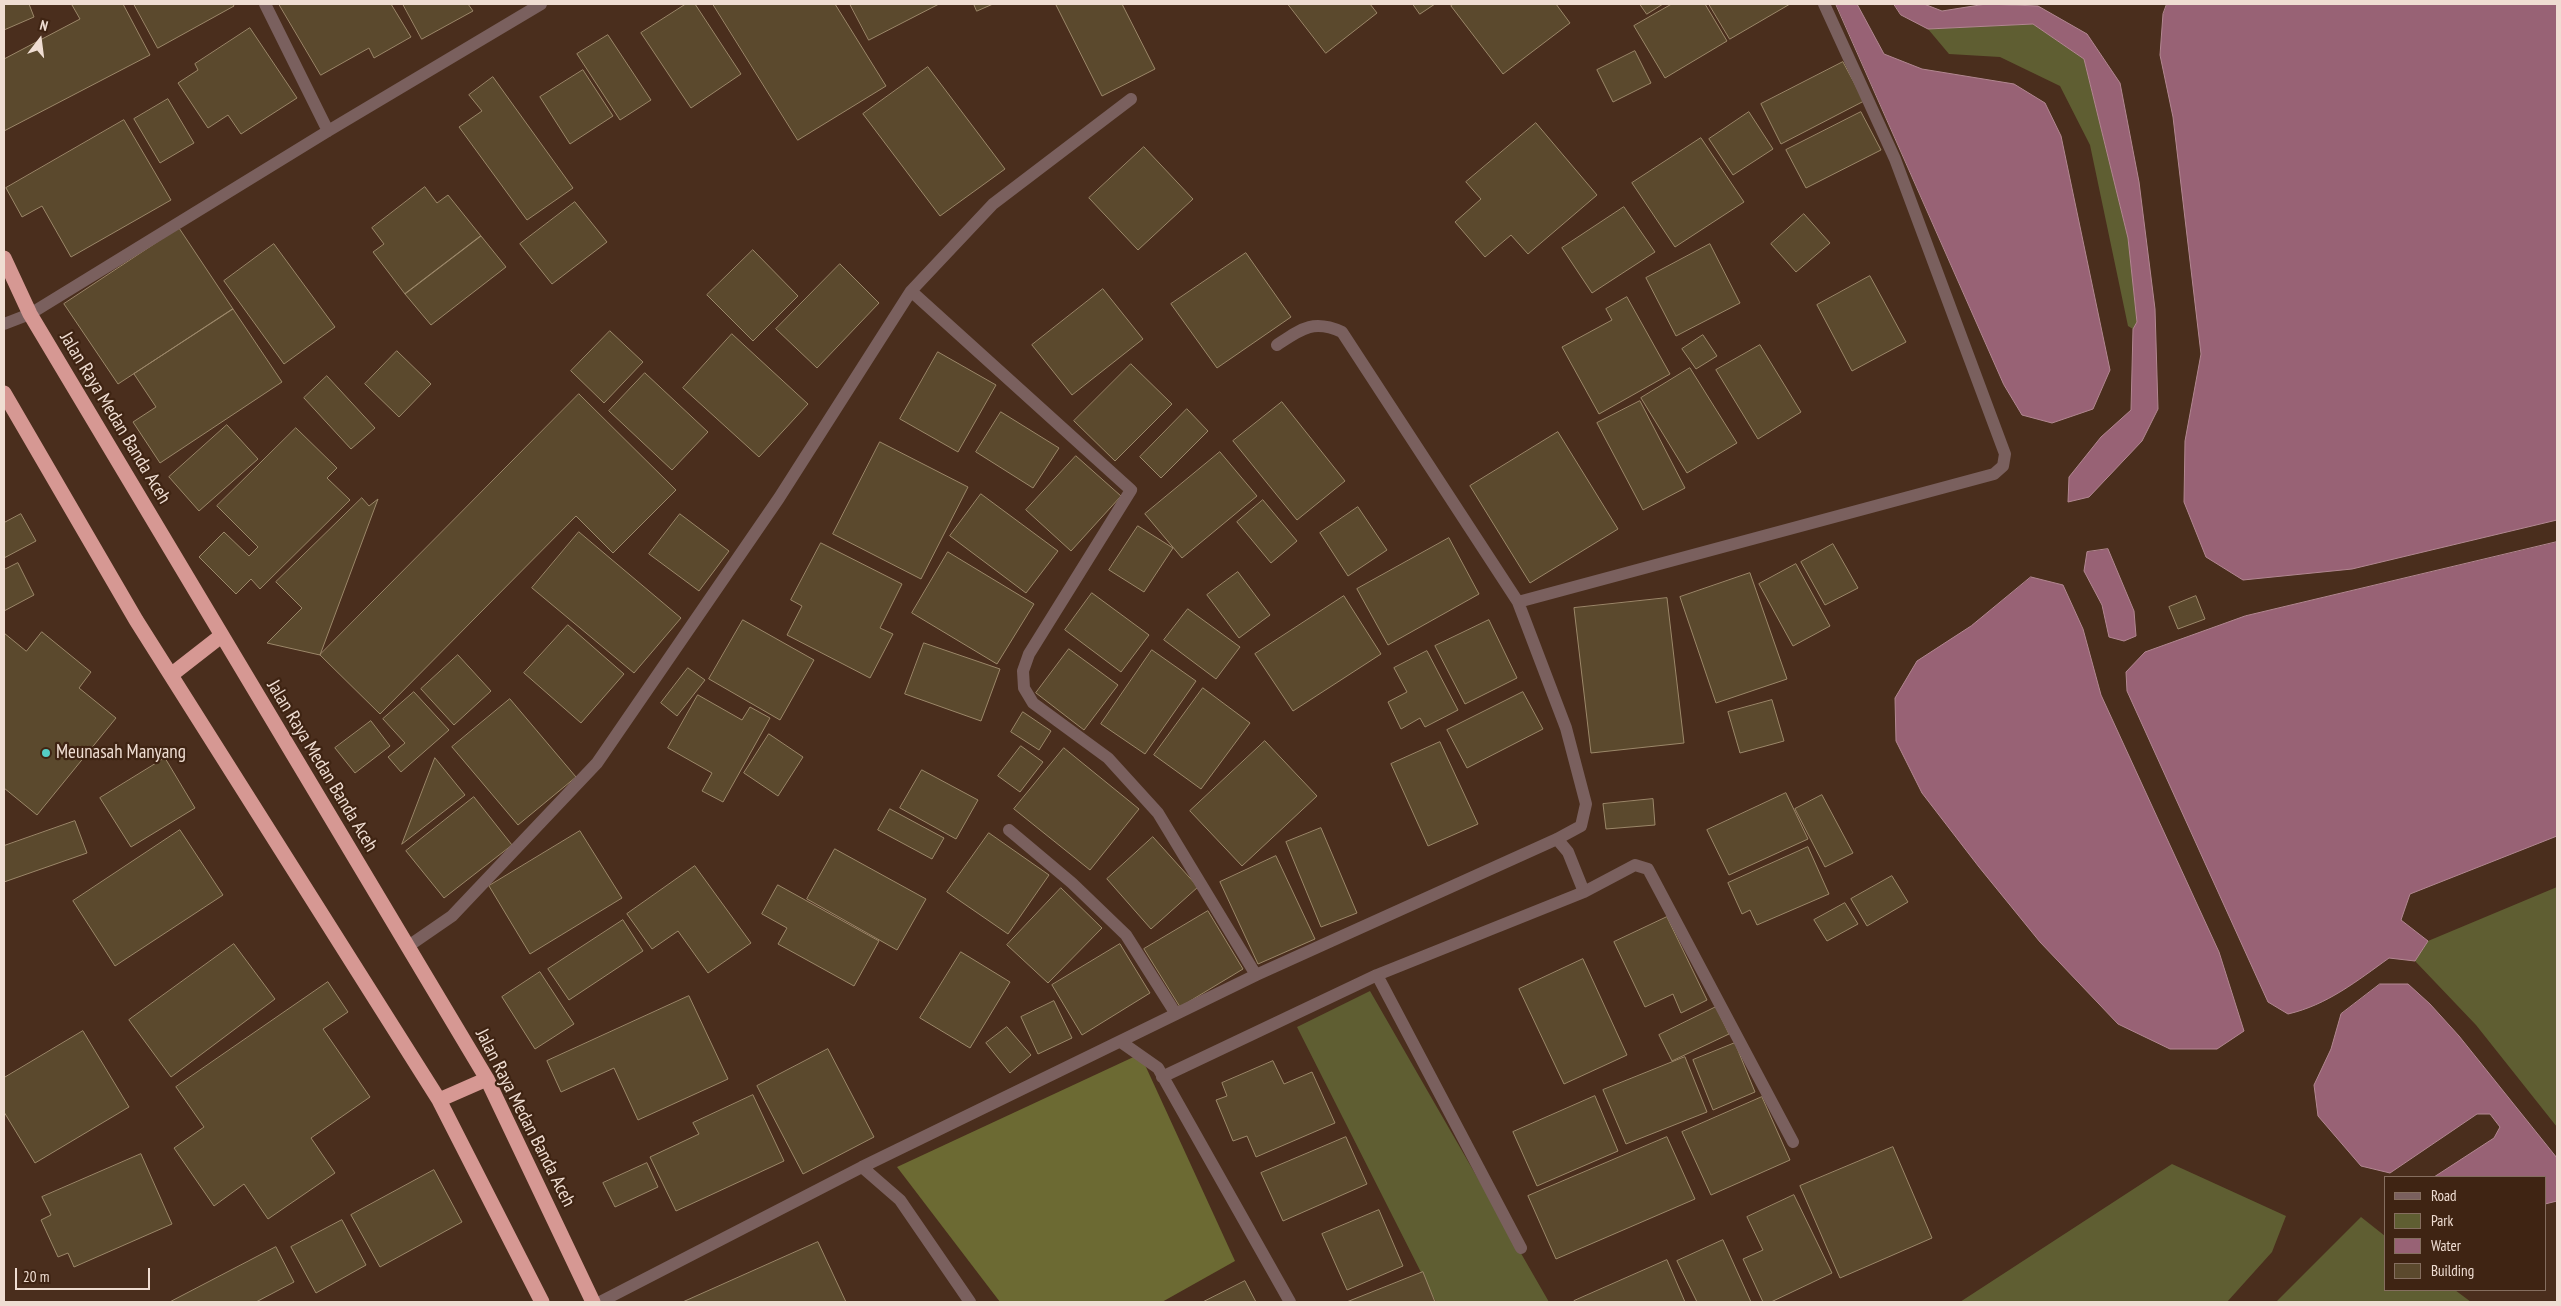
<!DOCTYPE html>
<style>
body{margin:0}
#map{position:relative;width:2561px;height:1306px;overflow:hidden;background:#4a2e1d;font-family:"PT Sans Narrow",sans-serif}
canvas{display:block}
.frame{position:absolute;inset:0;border:5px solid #efddd2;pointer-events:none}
.legend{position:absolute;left:2384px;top:1176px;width:162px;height:115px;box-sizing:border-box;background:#3f2413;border:1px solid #856e5f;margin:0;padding:6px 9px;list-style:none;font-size:15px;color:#efddd2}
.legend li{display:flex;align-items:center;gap:10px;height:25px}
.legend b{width:25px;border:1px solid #856e5f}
.north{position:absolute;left:15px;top:15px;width:50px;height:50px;-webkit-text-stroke:4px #3f2413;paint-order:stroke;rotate:15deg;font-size:14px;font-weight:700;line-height:20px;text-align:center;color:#efddd2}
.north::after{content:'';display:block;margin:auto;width:18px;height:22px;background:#efddd2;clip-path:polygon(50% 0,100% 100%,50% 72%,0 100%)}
.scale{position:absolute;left:15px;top:1268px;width:135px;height:22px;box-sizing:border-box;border:2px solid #efddd2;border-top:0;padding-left:6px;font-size:15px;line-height:18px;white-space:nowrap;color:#efddd2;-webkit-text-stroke:4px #3f2413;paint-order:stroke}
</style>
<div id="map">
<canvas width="2561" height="1306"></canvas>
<div class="frame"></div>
<ul class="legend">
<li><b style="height:6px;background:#7a605e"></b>Road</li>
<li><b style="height:14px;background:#5f5e32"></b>Park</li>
<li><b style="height:14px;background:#986275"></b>Water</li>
<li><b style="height:14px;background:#5b492d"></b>Building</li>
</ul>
<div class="north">N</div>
<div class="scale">20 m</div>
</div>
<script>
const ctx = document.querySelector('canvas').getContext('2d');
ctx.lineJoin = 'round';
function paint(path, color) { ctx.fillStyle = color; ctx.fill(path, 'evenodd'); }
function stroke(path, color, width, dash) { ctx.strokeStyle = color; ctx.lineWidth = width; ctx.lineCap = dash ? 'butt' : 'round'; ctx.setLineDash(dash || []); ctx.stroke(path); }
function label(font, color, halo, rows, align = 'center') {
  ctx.font = font + ' "PT Sans Narrow",sans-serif'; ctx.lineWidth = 4.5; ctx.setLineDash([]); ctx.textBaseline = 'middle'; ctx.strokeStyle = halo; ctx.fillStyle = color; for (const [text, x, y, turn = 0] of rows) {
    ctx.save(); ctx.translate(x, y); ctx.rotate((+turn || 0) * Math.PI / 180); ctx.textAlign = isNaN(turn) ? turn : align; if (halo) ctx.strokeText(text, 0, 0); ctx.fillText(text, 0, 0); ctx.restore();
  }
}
const green = new Path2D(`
 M2033,24L2084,59L2128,238L2137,322L2133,329L2128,326L2090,145L2060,86L2000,57L1949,54L1928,29Z
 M2557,887V1127L2476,1025L2415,961L2428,941Z
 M1370,991L1549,1302H1436L1297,1027Z
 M2172,1164L2286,1216L2272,1252L2227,1302H1960Z
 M2361,1217L2385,1236V1290H2455L2471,1302H2276Z`);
const forest = new Path2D(`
 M1140,1054L1235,1261L1162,1302H1000L897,1167Z`);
const water = new Path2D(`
 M1836,4H1857L1884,54L1922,69L2014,84L2045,103L2061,136L2110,370L2093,409L2052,423L2022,415L2004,385Z
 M1894,4H1924L1942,11L1986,4L2038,6L2087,34L2120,83L2139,182L2155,309L2158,409L2142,441L2089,497L2068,502L2069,477L2101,437L2131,410L2133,329L2137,322L2128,238L2084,59L2033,24L1928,29L1901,15Z
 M2167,4H2557V520L2352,569L2243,580L2206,557L2184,502L2185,441L2201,354L2173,117L2160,55L2163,14Z
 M2557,542V836L2410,894L2401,920L2428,941L2415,961L2389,958C2357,981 2327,1005 2288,1014L2268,1002L2127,691L2126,672L2145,652L2245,616Z
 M2108,549L2134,611L2136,636L2124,641L2109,637L2102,605L2084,571L2087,552Z
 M2031,577L2063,585L2083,629L2101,695L2219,952L2244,1031L2217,1049H2170L2118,1024L2040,942L1979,867L1922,793L1896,741L1895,698L1917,661L1971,626Z
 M2380,984H2408L2430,1004L2459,1036L2557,1158V1201L2545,1204V1177H2434L2494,1138L2500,1127L2490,1114H2477L2390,1173L2361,1166L2318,1116L2314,1085L2331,1049L2341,1014Z`);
const building = new Path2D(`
 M4,4H29L34,17L4,30Z
 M74,4H123L150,55L4,131V59L80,19L72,5Z
 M134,4H233L234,6L158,48Z
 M279,4H391L411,37L374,58L369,48L321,75Z
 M403,4H468L473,11L422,39Z
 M686,4H695L741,74L691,108L641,33Z
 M713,4H835L886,86L798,140Z
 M850,4H939L869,40Z
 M974,4H993L977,11Z
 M1058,4H1122L1155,69L1102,96L1056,5Z
 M1288,4H1370L1377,13L1326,53Z
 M1413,4H1435L1420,14Z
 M1454,4H1556L1570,23L1503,74L1451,6Z
 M1640,4H1663L1647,14Z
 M1672,4H1705L1727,41L1665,78L1634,26Z
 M1709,4H1790L1730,39Z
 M250,28L297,98L241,134L228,115L208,128L178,83L198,70L195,64Z
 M608,35L651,100L620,120L577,54Z
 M1635,51L1651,83L1613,102L1597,70Z
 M1843,62L1864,101L1781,144L1761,104Z
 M928,67L1005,169L940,216L863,114Z
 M583,70L613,116L570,144L540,97Z
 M493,77L573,188L527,220L459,127L482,111L469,95Z
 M168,99L194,143L160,163L134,119Z
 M1749,112L1773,149L1733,175L1709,139Z
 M1861,112L1881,150L1806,188L1786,150Z
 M124,120L171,200L71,257L42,206L22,217L6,188Z
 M1536,123L1597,195L1528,254L1511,235L1485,257L1455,222L1481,199L1466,182Z
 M1701,138L1744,202L1675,247L1632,183Z
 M1144,147L1193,199L1138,250L1089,198Z
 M425,187L437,203L448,195L481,236L405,294L373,252L384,244L372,228Z
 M575,202L607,242L552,284L520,244Z
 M1624,207L1655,252L1592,293L1562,248Z
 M1804,214L1830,243L1796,272L1771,244Z
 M179,228L233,309L118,384L64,304Z
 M481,236L506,267L431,325L405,294Z
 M274,244L335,327L284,364L224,281Z
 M1710,244L1740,303L1676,336L1646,278Z
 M753,250L798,296L753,341L707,295Z
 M1246,253L1291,317L1217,368L1171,304Z
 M840,264L879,303L817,368L776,329Z
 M1870,276L1906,342L1852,371L1817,305Z
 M1103,289L1143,339L1072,395L1032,345Z
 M1627,297L1670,374L1599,414L1562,347L1612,320L1606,309Z
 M233,309L282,382L160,463L133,422L156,407L134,374Z
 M610,331L643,362L604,403L571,371Z
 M732,334L808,404L759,457L683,388Z
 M1703,335L1717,356L1696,369L1682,349Z
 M1760,345L1801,412L1758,439L1716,370Z
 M397,351L431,384L399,417L365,384Z
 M938,352L996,385L958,452L900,419Z
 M1131,364L1172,404L1115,461L1074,421Z
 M1690,368L1737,443L1687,473L1641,398Z
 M645,373L708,432L672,470L609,411Z
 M327,376L375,428L351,449L304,398Z
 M579,394L676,490L613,553L576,516L380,714L320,655Z
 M1640,401L1685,488L1643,510L1597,423Z
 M1282,402L1345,481L1297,520L1233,441Z
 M1187,409L1208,431L1161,478L1140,457Z
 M1001,412L1059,448L1033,488L976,452Z
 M227,425L258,459L199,511L169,477Z
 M296,428L337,468L327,478L350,500L260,589L251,579L236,594L199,557L224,532L249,556L258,547L217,506Z
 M1558,432L1618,529L1530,583L1470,486Z
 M880,442L968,487L921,579L833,534Z
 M1220,452L1257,496L1182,558L1145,514Z
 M1076,456L1121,496L1071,551L1026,510Z
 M981,494L1058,551L1026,593L950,536Z
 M362,498L369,506L378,499L320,655L267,643L302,608L276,582Z
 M1263,500L1297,541L1271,563L1237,522Z
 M1358,507L1387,550L1348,576L1320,533Z
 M21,514L36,541L4,558V523Z
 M680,514L729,551L699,591L649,554Z
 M1138,526L1173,548L1144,592L1109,570Z
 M579,532L681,618L634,673L532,588Z
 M1449,538L1479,594L1388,645L1357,589Z
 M821,543L902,584L880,628L893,634L870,678L787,635L802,606L791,600Z
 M1833,544L1858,588L1825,605L1801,562Z
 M948,552L1034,604L997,664L912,613Z
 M18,563L34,595L4,611V570Z
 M1796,564L1830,626L1793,646L1759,584Z
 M1238,572L1270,615L1239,638L1207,595Z
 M1750,573L1787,679L1716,703L1680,597Z
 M1092,593L1149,635L1121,672L1065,630Z
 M1344,596L1381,654L1293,711L1255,654Z
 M2196,596L2205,619L2178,629L2169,607Z
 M1667,598L1684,743L1591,753L1574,608Z
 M1188,609L1240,647L1216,679L1164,640Z
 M743,620L814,660L780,720L709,679Z
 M1489,620L1517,678L1465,704L1435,646Z
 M568,625L624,674L581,723L524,673Z
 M42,632L91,672L79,688L116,718L37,815L4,788V633L26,651Z
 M924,643L1000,669L981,721L905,694Z
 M1069,649L1118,685L1084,730L1036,693Z
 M1152,650L1196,681L1145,754L1101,724Z
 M1427,651L1458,710L1425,727L1420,718L1401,729L1388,702L1407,692L1394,668Z
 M458,655L491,691L454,725L421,689Z
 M688,668L705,680L677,716L661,703Z
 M1203,688L1250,723L1201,789L1154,755Z
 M414,692L449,730L401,772L388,757L405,743L383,719Z
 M1523,692L1543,729L1467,768L1447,730Z
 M698,695L742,720L750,707L770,718L723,802L702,791L712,773L668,748Z
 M510,699L576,777L518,825L452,747Z
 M1772,700L1784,741L1740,753L1728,712Z
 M1023,712L1051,731L1039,750L1011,732Z
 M371,721L390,746L355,773L335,748Z
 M769,734L803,757L778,796L744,773Z
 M1265,741L1317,796L1242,866L1190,811Z
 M1440,742L1478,824L1428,846L1391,764Z
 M1021,746L1043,762L1020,792L998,776Z
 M1064,748L1139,809L1090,870L1014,809Z
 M165,758L195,808L131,847L100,798Z
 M435,758L465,795L402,844Z
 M922,770L978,800L956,839L900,808Z
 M1786,793L1808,839L1729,875L1707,830Z
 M1822,795L1853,853L1825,867L1795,809Z
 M474,797L512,845L444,898L406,851Z
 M1653,799L1655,825L1606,829L1603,804Z
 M890,809L944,838L932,859L878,830Z
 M75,821L87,853L4,882V846Z
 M1321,828L1357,913L1321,927L1286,842Z
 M180,830L223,895L115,966L73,901Z
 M580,831L622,898L530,954L489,886Z
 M989,833L1049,875L1008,934L947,892Z
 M1153,837L1198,887L1151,929L1107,879Z
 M1808,847L1829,894L1757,925L1750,910L1742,914L1728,883Z
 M835,849L926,899L897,950L807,899Z
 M1276,856L1315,939L1258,964L1220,882Z
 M695,866L751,943L708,973L678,931L652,949L627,914Z
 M1892,876L1908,902L1867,926L1851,899Z
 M778,885L879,941L854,986L778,944L787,928L762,914Z
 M1061,888L1102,928L1048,983L1007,945Z
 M1845,903L1858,924L1827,941L1814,920Z
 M1208,911L1243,969L1180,1007L1144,949Z
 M1667,917L1707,1000L1681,1013L1673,994L1645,1007L1614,942Z
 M623,920L643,951L569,1000L548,969Z
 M234,944L275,999L171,1077L129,1020Z
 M1120,944L1150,993L1082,1035L1052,985Z
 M961,952L1010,982L970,1048L920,1018Z
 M1583,959L1627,1055L1564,1084L1519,989Z
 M540,972L574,1024L535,1049L502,997Z
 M328,982L348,1012L323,1029L370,1097L311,1138L335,1173L268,1219L244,1184L214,1206L174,1148L204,1127L176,1087Z
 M689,996L728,1079L638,1120L614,1068L561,1092L547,1061Z
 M1054,1001L1072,1038L1038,1054L1021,1017Z
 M1716,1007L1729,1034L1672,1061L1659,1035Z
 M1007,1027L1031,1055L1010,1073L986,1043Z
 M83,1031L129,1107L35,1163L4,1112V1078Z
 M1735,1043L1755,1092L1713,1110L1693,1060Z
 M828,1049L874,1137L803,1174L757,1086Z
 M1685,1057L1707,1112L1626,1144L1603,1090Z
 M1273,1061L1284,1084L1312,1072L1335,1123L1256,1157L1247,1136L1233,1141L1216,1100L1227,1096L1222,1083Z
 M753,1095L784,1161L676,1211L650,1157L699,1134L693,1123Z
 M1595,1096L1618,1151L1537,1186L1513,1132Z
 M1762,1097L1790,1160L1711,1195L1682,1132Z
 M1346,1137L1367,1184L1283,1221L1261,1173Z
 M1667,1137L1695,1199L1556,1259L1528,1196Z
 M1893,1147L1932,1238L1840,1278L1800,1186Z
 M141,1154L172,1224L74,1267L68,1253L58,1257L41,1220L51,1215L42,1197Z
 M647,1163L658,1187L615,1207L603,1183Z
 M434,1170L462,1222L380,1267L351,1215Z
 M1794,1195L1832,1273L1771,1302H1763L1743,1259L1763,1250L1747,1217Z
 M1379,1210L1403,1266L1347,1290L1322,1234Z
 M342,1220L366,1265L316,1293L291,1247Z
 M1723,1240L1751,1302H1697L1677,1261Z
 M818,1242L846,1302H683Z
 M276,1247L294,1282L256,1302H170Z
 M1667,1260L1685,1302H1574V1301Z
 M1423,1272L1435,1302H1347Z
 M1245,1281L1256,1302H1203Z`);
const street = new Path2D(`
 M265,4L328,131
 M911,291L1131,490L1029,654L1023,671L1024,688L1033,703L1108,758L1158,813L1256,975
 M4,324L30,314L328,131L541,4
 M1518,602L1994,474L2003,466L2005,454L1895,159L1824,4
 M1009,830L1072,883L1126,935L1176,1014
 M1557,839L1568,852L1584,892
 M407,947L452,916L597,763L779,498L911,291L993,204L1131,99
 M1377,975L1521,1248
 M1121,1042L1158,1068L1290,1302
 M1162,1077L1377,975L1584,892L1635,865L1648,869L1793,1142
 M862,1167L900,1200L970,1302
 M600,1302L862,1167L1256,975L1557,839L1581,826L1586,804L1566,728L1518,602L1342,332C1313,319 1301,329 1277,345`);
const highway = new Path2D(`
 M4,258L30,314L487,1079L593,1302
 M4,393L136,620L439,1100L542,1302
 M171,675L221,636
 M439,1100L487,1079`);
const markers = [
 [46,753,5,"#55cec6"]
];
const streetNames = [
 ["Jalan Raya Medan Banda Aceh",115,418,59],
 ["Jalan Raya Medan Banda Aceh",322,766,59],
 ["Jalan Raya Medan Banda Aceh",525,1118,63]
];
const poiNames = [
 ["Meunasah Manyang",56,753]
];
paint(green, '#5f5e32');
paint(forest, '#6c6a33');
paint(water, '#986275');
stroke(water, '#b28791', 1);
paint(building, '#5b492d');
stroke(building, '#9b8769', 1);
stroke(street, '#7a605e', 12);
stroke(highway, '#d69893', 15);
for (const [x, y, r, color] of markers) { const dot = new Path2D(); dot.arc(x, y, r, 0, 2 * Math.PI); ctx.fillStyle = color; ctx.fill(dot); stroke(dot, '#3f2413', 2); }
label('19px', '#efddd2', '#3f2413', streetNames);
label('19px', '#efddd2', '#3f2413', poiNames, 'left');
</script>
